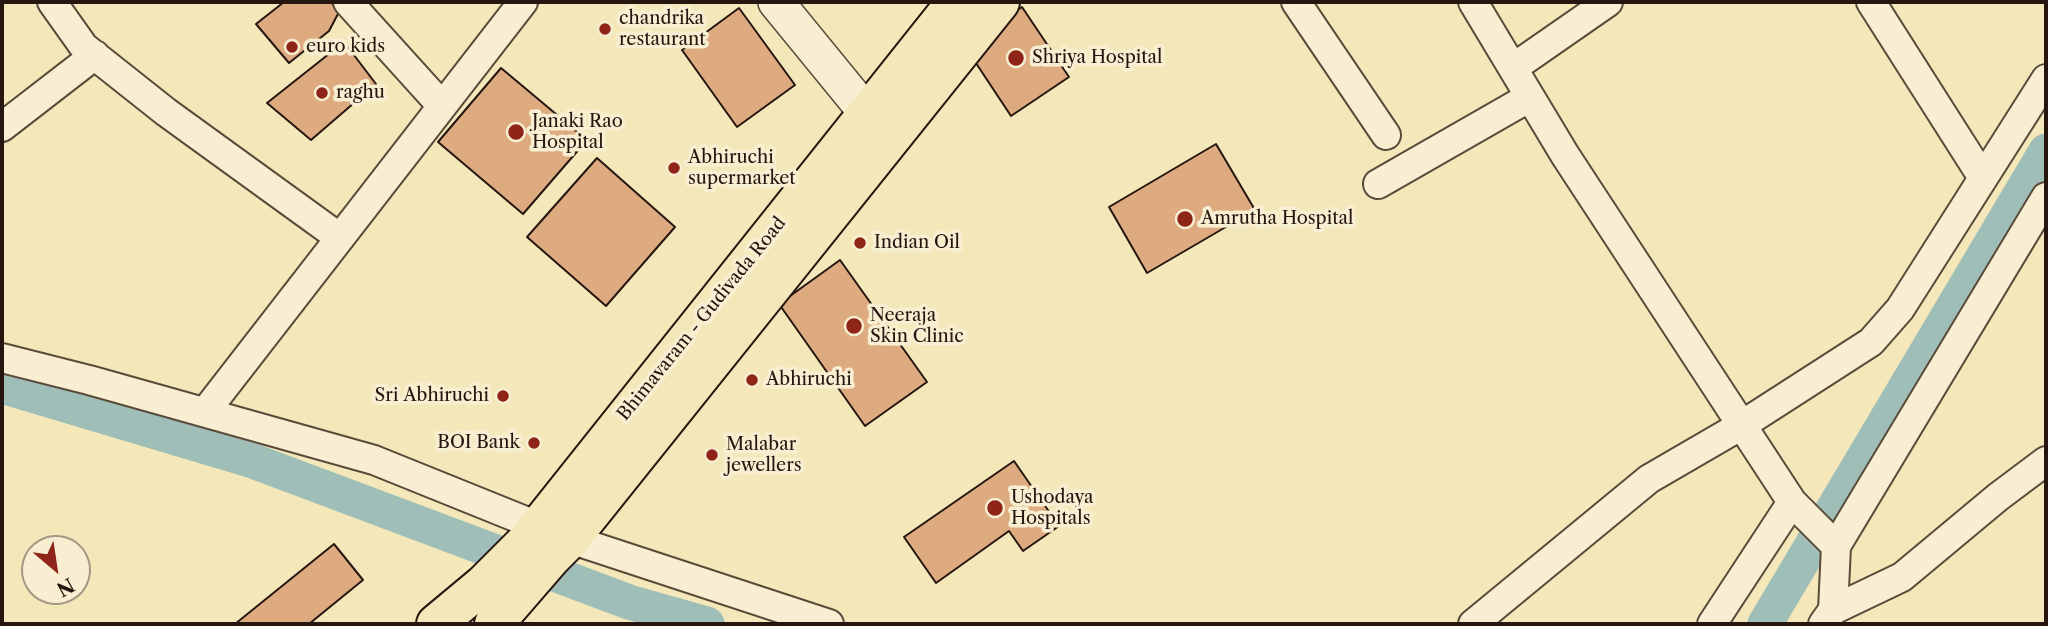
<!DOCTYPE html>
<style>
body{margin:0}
#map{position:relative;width:2048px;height:626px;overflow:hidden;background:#f4e7b9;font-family:"Libre Caslon Text",serif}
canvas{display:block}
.frame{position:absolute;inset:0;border:4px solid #25160f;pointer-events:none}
.north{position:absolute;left:21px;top:535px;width:70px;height:70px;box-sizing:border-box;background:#f8efd2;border:2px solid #a49884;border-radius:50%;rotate:151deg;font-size:19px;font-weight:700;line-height:28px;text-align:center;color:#25160f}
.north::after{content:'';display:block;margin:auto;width:24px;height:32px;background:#8f2418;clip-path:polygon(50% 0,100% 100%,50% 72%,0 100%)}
</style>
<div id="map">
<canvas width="2048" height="626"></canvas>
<div class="frame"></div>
<div class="north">N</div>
</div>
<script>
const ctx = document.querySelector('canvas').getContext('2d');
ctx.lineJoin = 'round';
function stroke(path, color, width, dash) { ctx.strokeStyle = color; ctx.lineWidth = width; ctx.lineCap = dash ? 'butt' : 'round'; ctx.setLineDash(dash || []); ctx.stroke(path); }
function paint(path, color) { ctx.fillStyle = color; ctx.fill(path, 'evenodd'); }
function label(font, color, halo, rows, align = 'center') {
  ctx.font = font + ' "Libre Caslon Text",serif'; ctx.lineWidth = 7; ctx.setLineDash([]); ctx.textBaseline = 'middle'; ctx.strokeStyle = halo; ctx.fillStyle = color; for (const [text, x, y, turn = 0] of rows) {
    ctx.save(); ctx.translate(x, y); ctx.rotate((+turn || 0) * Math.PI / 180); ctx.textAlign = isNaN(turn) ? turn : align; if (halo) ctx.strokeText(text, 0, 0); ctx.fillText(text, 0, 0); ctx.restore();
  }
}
const canal = new Path2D(`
 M2,386L253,461L629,602L707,624
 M1765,624L2046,151`);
const building = new Path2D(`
 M284,2H331L339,12L329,31L289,63L256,24Z
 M1022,7L1069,77L1011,116L964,45Z
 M739,8L795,85L737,127L682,50Z
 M344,42L376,84L311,140L267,103Z
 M501,68L587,140L523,214L438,142Z
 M1216,144L1255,210L1147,273L1109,207Z
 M597,158L675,227L606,306L527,237Z
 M840,260L927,382L865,426L779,304Z
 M1014,461L1059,526L1023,551L1009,531L936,583L904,537Z
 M334,544L363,580L309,624H235Z`);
const minor = new Path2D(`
 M52,2L84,47L166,112L340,238
 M348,2L442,106
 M1296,2L1386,135
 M1473,2L1565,155L1792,502L1836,546
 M1871,2L1983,178
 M1513,68L1608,2
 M2,127L95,55
 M1378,184L1530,97
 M2,358L89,380L374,460L570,539L829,624
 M205,412L523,2
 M1833,610L1902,577L1998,497L2046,461
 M1473,624L1649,479L1742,425L1871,342L1900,309L2046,79
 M1712,624L1792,502
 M1823,624L1833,610L1836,546L2046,197`);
const tertiary = new Path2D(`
 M776,2L884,134`);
const primary = new Path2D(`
 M436,624L484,584L526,542L956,2
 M494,624L551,558L570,539L1000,2`);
const markers = [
 [605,29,7,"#8f2418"],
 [292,47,7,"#8f2418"],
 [1016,58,9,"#8f2418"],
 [322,93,7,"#8f2418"],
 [516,132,9,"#8f2418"],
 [674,168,7,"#8f2418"],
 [1185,219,9,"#8f2418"],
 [860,243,7,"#8f2418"],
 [854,326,9,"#8f2418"],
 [752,380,7,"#8f2418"],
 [503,396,7,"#8f2418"],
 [534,443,7,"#8f2418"],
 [712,455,7,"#8f2418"],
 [995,508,9,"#8f2418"]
];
const poiNames = [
 ["chandrika",619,19],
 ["restaurant",619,40],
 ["euro kids",306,47],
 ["Shriya Hospital",1032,58],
 ["raghu",336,93],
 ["Janaki Rao",532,122],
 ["Hospital",532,143],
 ["Abhiruchi",688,158],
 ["supermarket",688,179],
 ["Amrutha Hospital",1201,219],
 ["Indian Oil",874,243],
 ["Neeraja",870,316],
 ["Skin Clinic",870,337],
 ["Abhiruchi",766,380],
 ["Sri Abhiruchi",489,396,"right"],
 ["BOI Bank",520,443,"right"],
 ["Malabar",726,445],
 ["jewellers",726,466],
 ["Ushodaya",1011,498],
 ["Hospitals",1011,519]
];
const streetNames = [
 ["Bhimavaram - Gudivada Road",702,319,-51]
];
stroke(canal, '#9ebeb7', 35);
paint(building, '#deab81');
stroke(building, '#25160f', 2);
stroke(minor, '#594a3a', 32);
stroke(tertiary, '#594a3a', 38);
stroke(primary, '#25160f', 42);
stroke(minor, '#f8efd2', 28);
stroke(tertiary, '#f8efd2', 35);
stroke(primary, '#f4e7b9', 38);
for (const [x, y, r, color] of markers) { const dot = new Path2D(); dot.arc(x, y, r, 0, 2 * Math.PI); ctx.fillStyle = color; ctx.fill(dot); stroke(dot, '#f8efd2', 2.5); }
label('18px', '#25160f', '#f8efd2', poiNames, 'left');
label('18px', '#25160f', '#f8efd2', streetNames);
</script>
